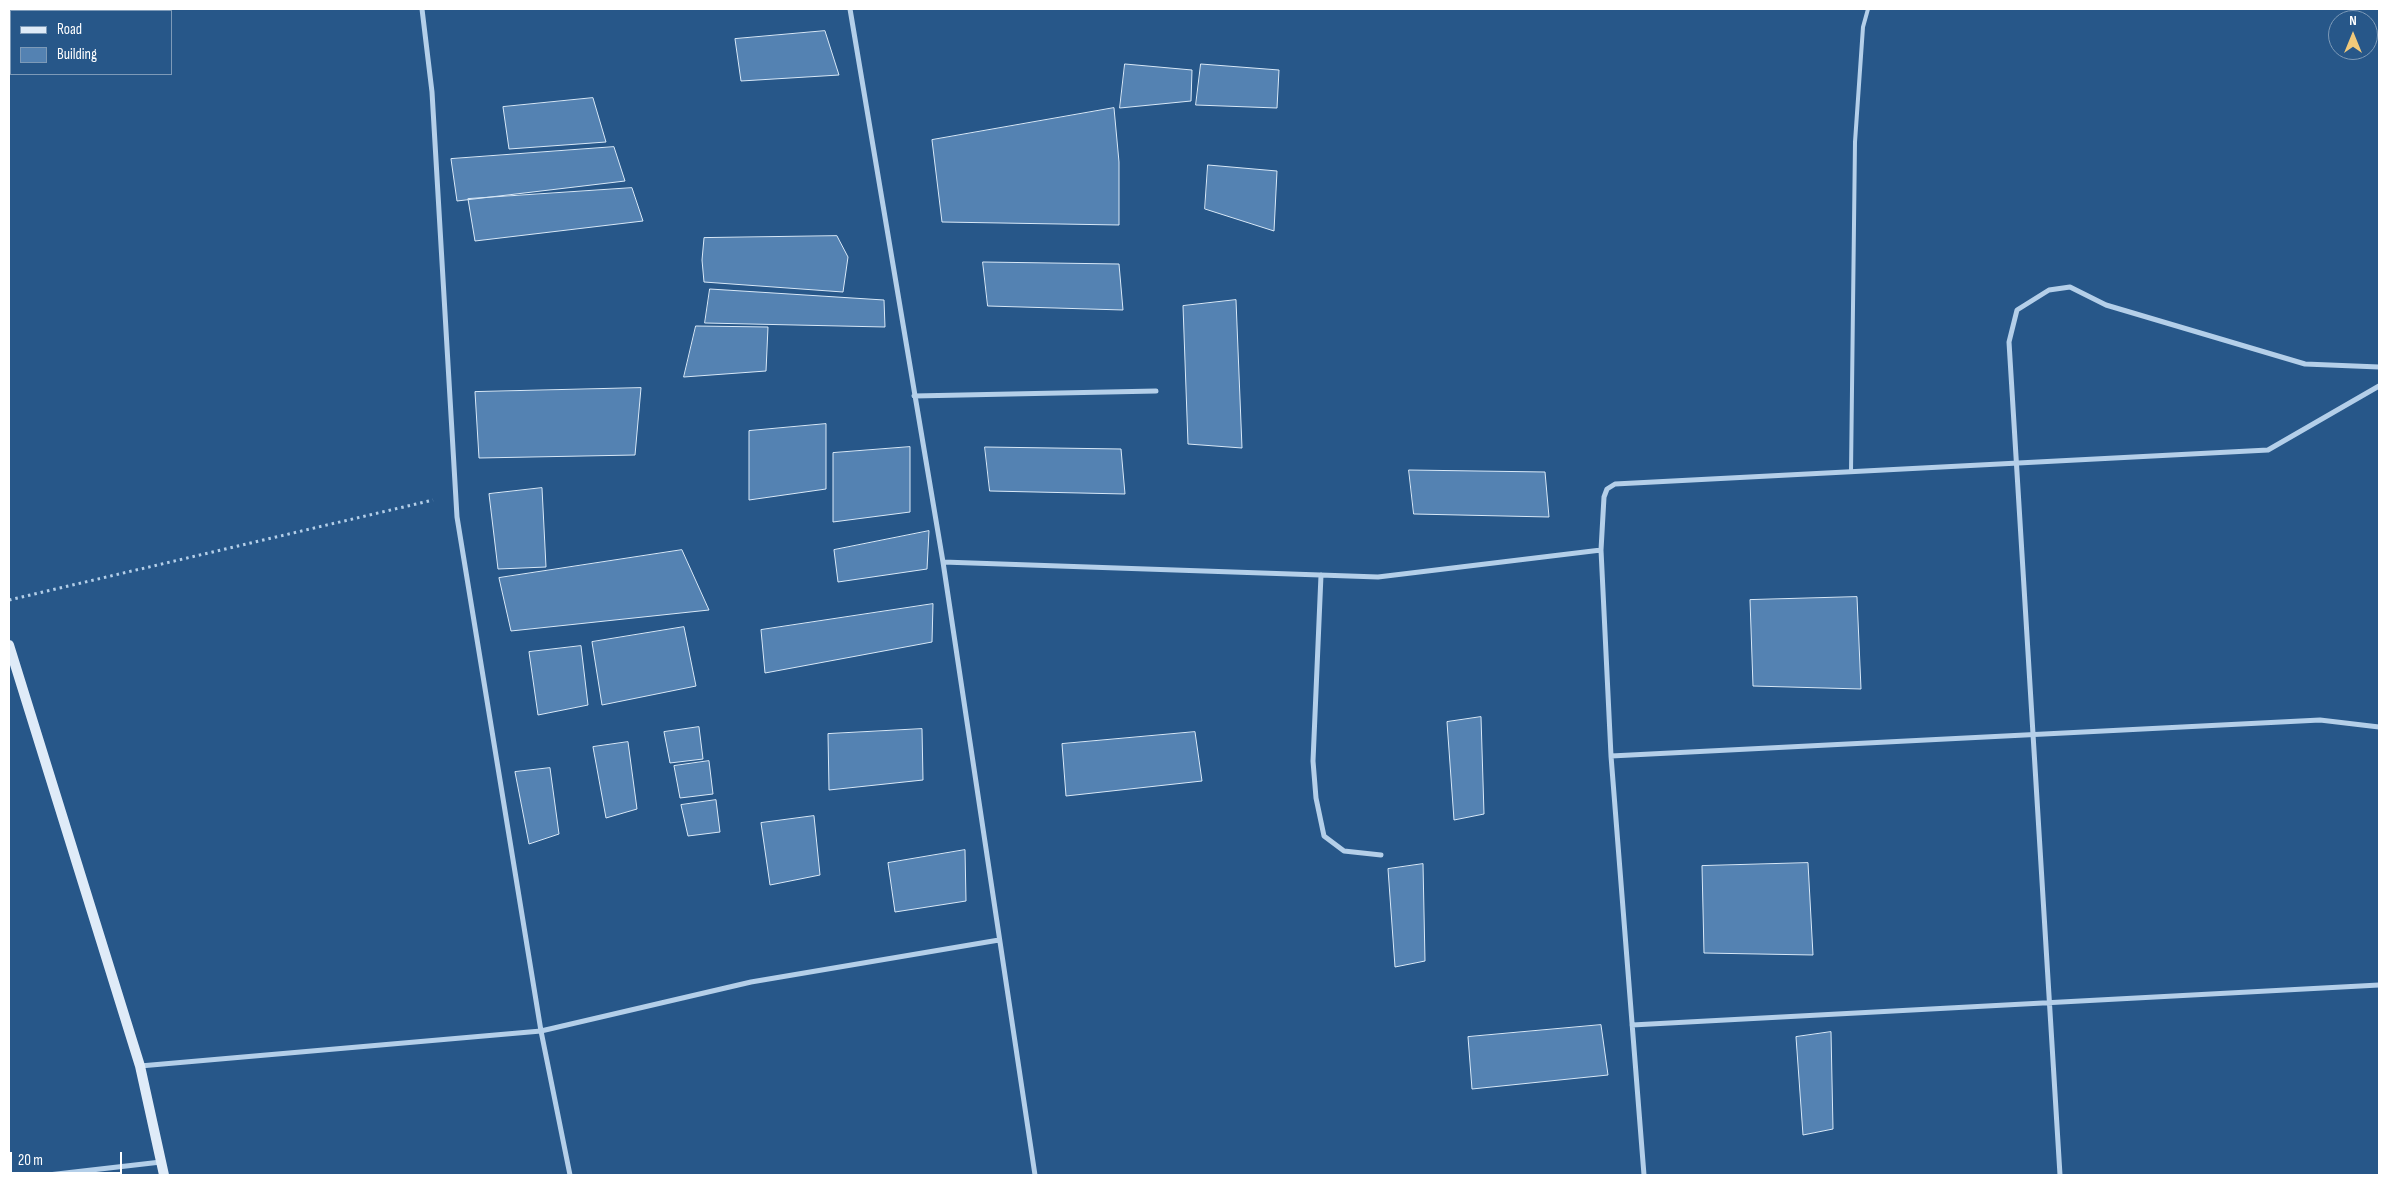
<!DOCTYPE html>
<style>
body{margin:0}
#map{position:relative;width:2388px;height:1184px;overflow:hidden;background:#275789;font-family:"Sofia Sans Condensed",sans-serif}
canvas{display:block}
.frame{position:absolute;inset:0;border:10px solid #fff;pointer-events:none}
.legend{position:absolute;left:10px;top:10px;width:162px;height:65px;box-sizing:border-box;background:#275789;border:1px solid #7d9ab8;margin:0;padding:6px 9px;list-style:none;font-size:15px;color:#fff}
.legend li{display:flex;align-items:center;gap:10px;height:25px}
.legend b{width:25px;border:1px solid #7d9ab8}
.north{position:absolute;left:2328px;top:10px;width:50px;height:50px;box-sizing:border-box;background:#275789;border:1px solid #7d9ab8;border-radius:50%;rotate:0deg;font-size:14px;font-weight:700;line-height:20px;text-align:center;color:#fff}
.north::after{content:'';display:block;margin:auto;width:18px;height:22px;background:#f1c97a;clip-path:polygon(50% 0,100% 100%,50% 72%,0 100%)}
.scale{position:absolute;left:10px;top:1152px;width:112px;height:22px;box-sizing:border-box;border:2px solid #fff;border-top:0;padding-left:6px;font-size:15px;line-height:18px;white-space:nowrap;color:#fff;-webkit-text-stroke:4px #275789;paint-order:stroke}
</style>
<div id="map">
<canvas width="2388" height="1184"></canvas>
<div class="frame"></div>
<ul class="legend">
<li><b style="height:6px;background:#dfebf8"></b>Road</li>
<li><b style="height:14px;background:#5482b2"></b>Building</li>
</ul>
<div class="north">N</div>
<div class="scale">20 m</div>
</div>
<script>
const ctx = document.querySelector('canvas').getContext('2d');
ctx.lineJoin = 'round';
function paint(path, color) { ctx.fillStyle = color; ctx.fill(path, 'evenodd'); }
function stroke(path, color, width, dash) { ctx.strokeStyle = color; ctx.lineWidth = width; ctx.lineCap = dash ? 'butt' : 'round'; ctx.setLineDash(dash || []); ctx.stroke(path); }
const building = new Path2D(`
 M825,31L839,75L741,81L735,39Z
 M1125,64L1192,70L1191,101L1120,108Z
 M1201,64L1279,70L1277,108L1196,105Z
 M593,98L606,142L509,149L503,107Z
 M1114,108L1119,162V225L942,222L932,140Z
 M614,147L625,181L457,201L451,159Z
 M1208,165L1277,171L1274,231L1205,209Z
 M632,188L643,221L475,241L468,199Z
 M837,236L848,257L843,292L704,282L702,260L704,238Z
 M983,262L1119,264L1123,310L988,306Z
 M710,289L884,300L885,327L705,323Z
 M1236,300L1242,448L1188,444L1183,306Z
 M696,326L768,327L766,371L684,377Z
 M641,388L635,455L479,458L475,392Z
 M826,424V489L749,500V431Z
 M910,447V512L833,522V453Z
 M985,447L1121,449L1125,494L990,491Z
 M1409,470L1545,472L1549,517L1414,514Z
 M542,488L546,567L498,569L489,494Z
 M929,531L927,569L838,582L834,550Z
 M682,550L709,610L511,631L499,578Z
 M1857,597L1861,689L1753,686L1750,600Z
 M933,604L932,642L765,673L761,630Z
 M684,627L696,686L602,705L592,642Z
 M581,646L588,705L538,715L529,652Z
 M1481,717L1484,814L1454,820L1447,722Z
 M699,727L703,759L670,763L664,732Z
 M922,729L923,780L829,790L828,734Z
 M1195,732L1202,781L1066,796L1062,744Z
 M628,742L637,809L606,818L593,747Z
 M709,761L713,794L680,798L674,766Z
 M550,768L559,834L529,844L515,772Z
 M716,800L720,832L688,836L681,805Z
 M814,816L820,875L770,885L761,823Z
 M965,850L966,901L895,912L888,863Z
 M1808,863L1813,955L1704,953L1702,866Z
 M1423,864L1425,961L1395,967L1388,869Z
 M1601,1025L1608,1075L1472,1089L1468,1037Z
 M1831,1032L1833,1129L1803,1135L1796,1037Z`);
const path = new Path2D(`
 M9,600L433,500`);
const service = new Path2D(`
 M1851,471L1855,142L1863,27L1868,9`);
const minor = new Path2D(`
 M422,9L432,92L457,517L541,1031L570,1175
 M850,9L943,562L1035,1175
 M914,396L1156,391
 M943,562L1378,577L1601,550
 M1321,575L1313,761L1316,798L1324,836L1344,851L1381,855
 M1611,756L2320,720L2379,727
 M1632,1025L2379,985
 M140,1066L541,1031L751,982L999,940
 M48,1175L161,1162
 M1644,1175L1611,756L1601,550L1604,497L1607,489L1615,484L2268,450L2379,386
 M2060,1175L2009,342L2017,310L2049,290L2070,287L2106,305L2305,364L2379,367`);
const secondary = new Path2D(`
 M9,645L140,1066L164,1175`);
paint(building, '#5482b2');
stroke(building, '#d8e8f7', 1);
stroke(path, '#b4cfe9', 3, [2.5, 4]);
stroke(service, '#b4cfe9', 4);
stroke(minor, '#b4cfe9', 5);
stroke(secondary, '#dfebf8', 10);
</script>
